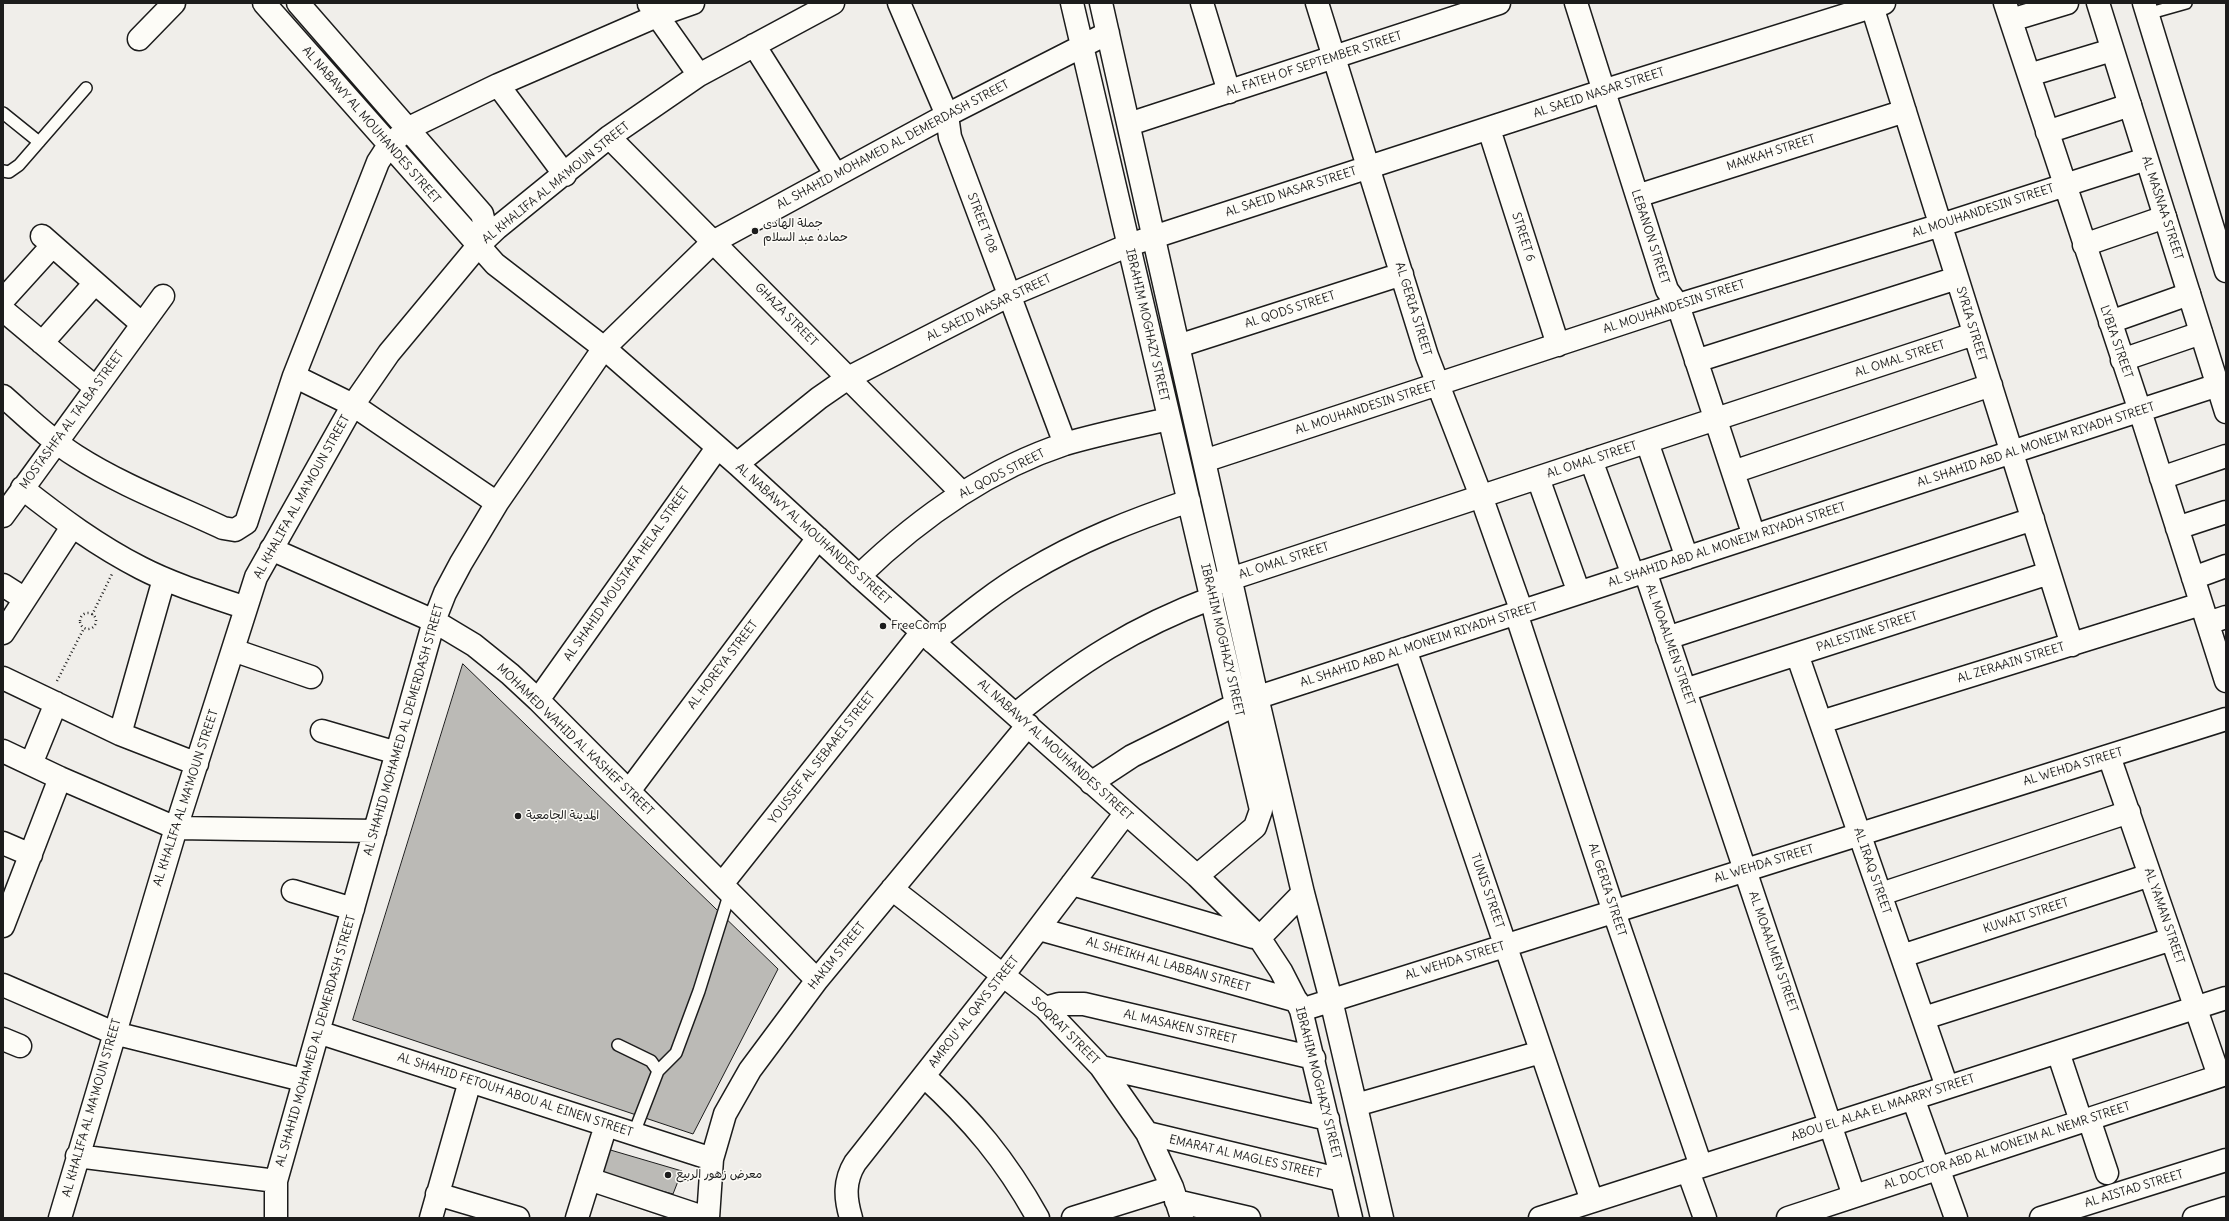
<!DOCTYPE html>
<meta charset="utf-8">
<style>
body{margin:0}
#map{position:relative;width:2229px;height:1221px;overflow:hidden;background:#f0eeea;font-family:Delius,sans-serif}
canvas{display:block}
.frame{position:absolute;inset:0;border:4px solid #1c1c1c;pointer-events:none}
</style>
<div id="map">
<canvas width="2229" height="1221"></canvas>
<div class="frame"></div>
</div>
<script>
const ctx = document.querySelector('canvas').getContext('2d');
ctx.lineJoin = 'round';
function paint(path, color) { ctx.fillStyle = color; ctx.fill(path, 'evenodd'); }
function stroke(path, color, width, dash) { ctx.strokeStyle = color; ctx.lineWidth = width; ctx.lineCap = dash ? 'butt' : 'round'; ctx.setLineDash(dash || []); ctx.stroke(path); }
function label(font, color, halo, rows, align = 'center') {
  ctx.font = font + ' Delius,"Playpen Sans Arabic",sans-serif'; ctx.lineWidth = 3; ctx.setLineDash([]); ctx.textBaseline = 'middle'; ctx.strokeStyle = halo; ctx.fillStyle = color; for (const [text, x, y, turn = 0] of rows) {
    ctx.save(); ctx.translate(x, y); ctx.rotate((+turn || 0) * Math.PI / 180); ctx.textAlign = isNaN(turn) ? turn : align; if (halo) ctx.strokeText(text, 0, 0); ctx.fillText(text, 0, 0); ctx.restore();
  }
}
const building = new Path2D(`
 M463,664L778,969L693,1134L353,1020Z
 M607,1149L682,1171L673,1194L597,1174Z`);
const path = new Path2D(`
 M80 621a8 8 0 1 1 16 0a8 8 0 1 1-16 0Z
 M92,615L112,574
 M57,681L84,628`);
const lane = new Path2D(`
 M2147,14L2186,3
 M3,113L39,142
 M3,171L9,172L19,165L86,88
 M618,1045L651,1061L658,1071L634,1133
 M658,1071L676,1053L699,991L730,892`);
const street = new Path2D(`
 M264,3L495,264L604,348L737,464L859,576L1197,876L1258,936L1281,971L1301,1010L1351,1218
 M298,3L482,214C486,227 485,236 478,246
 M899,3L947,115L950,137L955,150L1065,444
 M1072,3L1261,810L1255,827L1197,876
 M1101,3L1257,697L1303,893L1331,1000L1382,1218
 M1202,3L1229,92
 M1317,3L1427,356L1481,496L1522,612
 M1576,3L1663,278L1667,290L1678,305L1754,536
 M1871,3L2072,645
 M2005,3L2140,411L2226,681
 M649,4L699,75
 M2011,20L2067,3
 M139,39L174,3
 M754,45L836,175
 M2029,75L2112,50
 M498,85L565,175
 M1129,124L1499,3
 M1489,129L1558,345
 M2047,132L2130,105
 M609,137L962,493
 M1637,196L1905,111
 M42,236L142,324
 M2084,245L2165,217
 M3,300L52,246
 M3,310L96,388
 M2110,322L2189,294
 M42,343L95,283
 M1178,346L1402,274
 M2122,360L2201,333
 M1696,361L1957,278
 M294,376L353,405L497,503
 M3,396C27,417 49,439 76,456C121,485 174,505 223,528L235,530L246,523L294,376L378,162L389,145L409,128L498,85L659,15L693,3
 M1647,442L1687,558
 M1591,460L1633,575
 M1204,461L1678,305L1941,225L2146,159
 M737,464L819,398L848,378L1010,295L1129,245L1603,91L1884,3
 M1733,472L1991,385
 M1538,478L1579,593
 M2161,478L2226,456
 M22,488C60,518 98,546 141,568C174,585 211,596 246,608
 M3,516L163,296
 M2177,528L2226,512
 M271,549L434,621L474,645L510,674L538,700L817,980
 M1645,571L1854,1196
 M859,576C918,519 986,470 1065,444C1099,434 1134,427 1169,419
 M2193,578L2226,566
 M1218,583L1974,334
 M3,585L25,599
 M1516,613L1614,912L1701,1166
 M2208,623L2226,617
 M3,633L72,527
 M1667,638L2033,519
 M933,642C964,617 994,592 1028,572C1079,541 1133,520 1189,501
 M1405,649L1592,1201
 M233,650L311,677
 M1797,654L1947,1087
 M3,678L120,734L197,764
 M1685,690L2049,573
 M538,700L717,448
 M1016,714C1079,662 1135,627 1212,598
 M1821,722L2201,604
 M322,731L397,753
 M120,734L164,579
 M3,751L60,778L176,828L375,831
 M2109,756L2219,1076
 M31,764L56,703
 M1091,783L1132,756L1237,704L2218,385
 M629,791L818,538
 M3,843L31,855
 M722,884L922,632
 M1072,884L1253,937L1266,931L1303,893
 M892,889L1045,1008L1101,1067L1147,1133L1172,1187L1182,1218
 M293,891L353,909
 M1881,894L2129,812
 M3,926L60,778
 M1039,929L1297,1001
 M1902,956L2150,875
 M3,985L114,1033L303,1080
 M1045,1008L1059,1004H1084L1314,1058
 M1301,1010L2226,719
 M1924,1018L2172,939
 M318,1032L712,1159
 M3,1039L20,1046
 M2058,1052L2081,1121
 M1101,1067L1328,1119
 M924,1076C973,1121 1005,1159 1038,1218
 M1913,1098L1956,1218
 M1356,1105L1541,1052
 M2089,1119L2107,1173
 M1147,1133L1342,1180
 M77,1156L276,1181
 M1688,1171L1705,1218
 M589,1179L706,1218
 M437,1194L518,1218
 M1176,1201L1249,1218
 M60,1218L176,828L256,577L353,405L389,353L478,246L497,228L609,137L699,75L833,3
 M276,1218V1181L434,621L445,593L461,563L497,503L604,348L713,242L947,115L1108,33
 M431,1218L470,1081
 M577,1218L606,1125
 M708,1218L712,1159L725,1114L750,1070L817,980L1028,725
 M851,1218C845,1198 844,1181 855,1163L1004,974L1125,814
 M1073,1218L1172,1187
 M1540,1218L2226,998
 M1788,1218L2226,1074`);
const secondary = new Path2D(`
 M2098,3L2226,412
 M2144,3L2226,271`);
const primary = new Path2D(`
 M2041,1218L2226,1160
 M2194,1218L2226,1208`);
const markers = [
 [755,231,4,"#1c1c1c"],
 [883,626,4,"#1c1c1c"],
 [518,816,4,"#1c1c1c"],
 [668,1175,4,"#1c1c1c"]
];
const streetNames = [
 ["AL FATEH OF SEPTEMBER STREET",1314,64,-18],
 ["AL SAEID NASAR STREET",1599,93,-18],
 ["AL NABAWY AL MOUHANDES STREET",371,125,49],
 ["AL SHAHID MOHAMED AL DEMERDASH STREET",893,145,-28],
 ["MAKKAH STREET",1771,153,-18],
 ["AL KHALIFA AL MA'MOUN STREET",556,183,-39],
 ["AL SAEID NASAR STREET",1291,192,-18],
 ["AL MASNAA STREET",2162,208,72],
 ["AL MOUHANDESIN STREET",1983,211,-18],
 ["STREET 108",982,223,69],
 ["STREET 6",1523,237,72],
 ["LEBANON STREET",1650,237,72],
 ["AL MOUHANDESIN STREET",1674,307,-18],
 ["AL SAEID NASAR STREET",989,308,-26],
 ["AL GERIA STREET",1413,309,73],
 ["AL QODS STREET",1290,310,-18],
 ["GHAZA STREET",786,315,45],
 ["SYRIA STREET",1971,324,73],
 ["IBRAHIM MOGHAZY STREET",1147,325,77],
 ["LYBIA STREET",2116,342,71],
 ["AL OMAL STREET",1900,359,-18],
 ["AL MOUHANDESIN STREET",1366,408,-18],
 ["MOSTASHFA AL TALBA STREET",72,420,-54],
 ["AL SHAHID ABD AL MONEIM RIYADH STREET",2036,445,-18],
 ["AL OMAL STREET",1592,460,-18],
 ["AL QODS STREET",1002,474,-27],
 ["AL KHALIFA AL MA'MOUN STREET",302,497,-61],
 ["AL NABAWY AL MOUHANDES STREET",813,534,42],
 ["AL SHAHID ABD AL MONEIM RIYADH STREET",1727,545,-18],
 ["AL OMAL STREET",1284,561,-18],
 ["AL SHAHID MOUSTAFA HELAL STREET",627,574,-55],
 ["PALESTINE STREET",1867,632,-18],
 ["IBRAHIM MOGHAZY STREET",1222,640,77],
 ["AL SHAHID ABD AL MONEIM RIYADH STREET",1419,645,-18],
 ["AL MOAALMEN STREET",1670,645,71],
 ["AL ZERAAIN STREET",2011,663,-17],
 ["AL HOREYA STREET",723,665,-53],
 ["AL SHAHID MOHAMED AL DEMERDASH STREET",404,730,-74],
 ["MOHAMED WAHID AL KASHEF STREET",575,740,44],
 ["AL NABAWY AL MOUHANDES STREET",1055,750,42],
 ["YOUSSEF AL SEBAAEI STREET",822,758,-52],
 ["AL WEHDA STREET",2073,767,-17],
 ["AL KHALIFA AL MA'MOUN STREET",186,798,-72],
 ["AL WEHDA STREET",1764,864,-17],
 ["AL IRAQ STREET",1872,871,71],
 ["AL GERIA STREET",1607,890,72],
 ["TUNIS STREET",1487,891,71],
 ["KUWAIT STREET",2026,916,-18],
 ["AL YAMAN STREET",2164,916,71],
 ["AL MOAALMEN STREET",1773,952,71],
 ["HAKIM STREET",837,956,-51],
 ["AL WEHDA STREET",1455,961,-17],
 ["AL SHEIKH AL LABBAN STREET",1168,965,16],
 ["AMROU' AL QAYS STREET",974,1012,-52],
 ["AL MASAKEN STREET",1180,1027,13],
 ["SOQRAT STREET",1065,1031,45],
 ["AL SHAHID MOHAMED AL DEMERDASH STREET",316,1041,-74],
 ["IBRAHIM MOGHAZY STREET",1318,1083,76],
 ["AL SHAHID FETOUH ABOU AL EINEN STREET",515,1095,18],
 ["AL KHALIFA AL MA'MOUN STREET",92,1108,-74],
 ["ABOU EL ALAA EL MAARRY STREET",1883,1108,-18],
 ["AL DOCTOR ABD AL MONEIM AL NEMR STREET",2007,1146,-18],
 ["EMARAT AL MAGLES STREET",1245,1157,13],
 ["AL AISTAD STREET",2134,1189,-17]
];
const poiNames = [
 ["جملة الهادى",763,224],
 ["حماده عبد السلام",763,238],
 ["FreeComp",891,626],
 ["المدينة الجامعية",526,816],
 ["معرض زهور الربيع",676,1175]
];
paint(building, '#bbbab6');
stroke(building, '#1c1c1c', 1);
stroke(lane, '#1c1c1c', 14);
stroke(street, '#1c1c1c', 25);
stroke(secondary, '#1c1c1c', 25);
stroke(primary, '#1c1c1c', 25);
stroke(path, '#1c1c1c', 2.5, [1, 3]);
stroke(lane, '#fdfcf7', 11);
stroke(street, '#fdfcf7', 22);
stroke(secondary, '#fdfcf7', 22);
stroke(primary, '#fdfcf7', 22);
for (const [x, y, r, color] of markers) { const dot = new Path2D(); dot.arc(x, y, r, 0, 2 * Math.PI); ctx.fillStyle = color; ctx.fill(dot); stroke(dot, '#fdfcf7', 1.5); }
label('12px', '#1c1c1c', '#fdfcf7', streetNames);
label('12px', '#1c1c1c', '#fdfcf7', poiNames, 'left');
</script>
